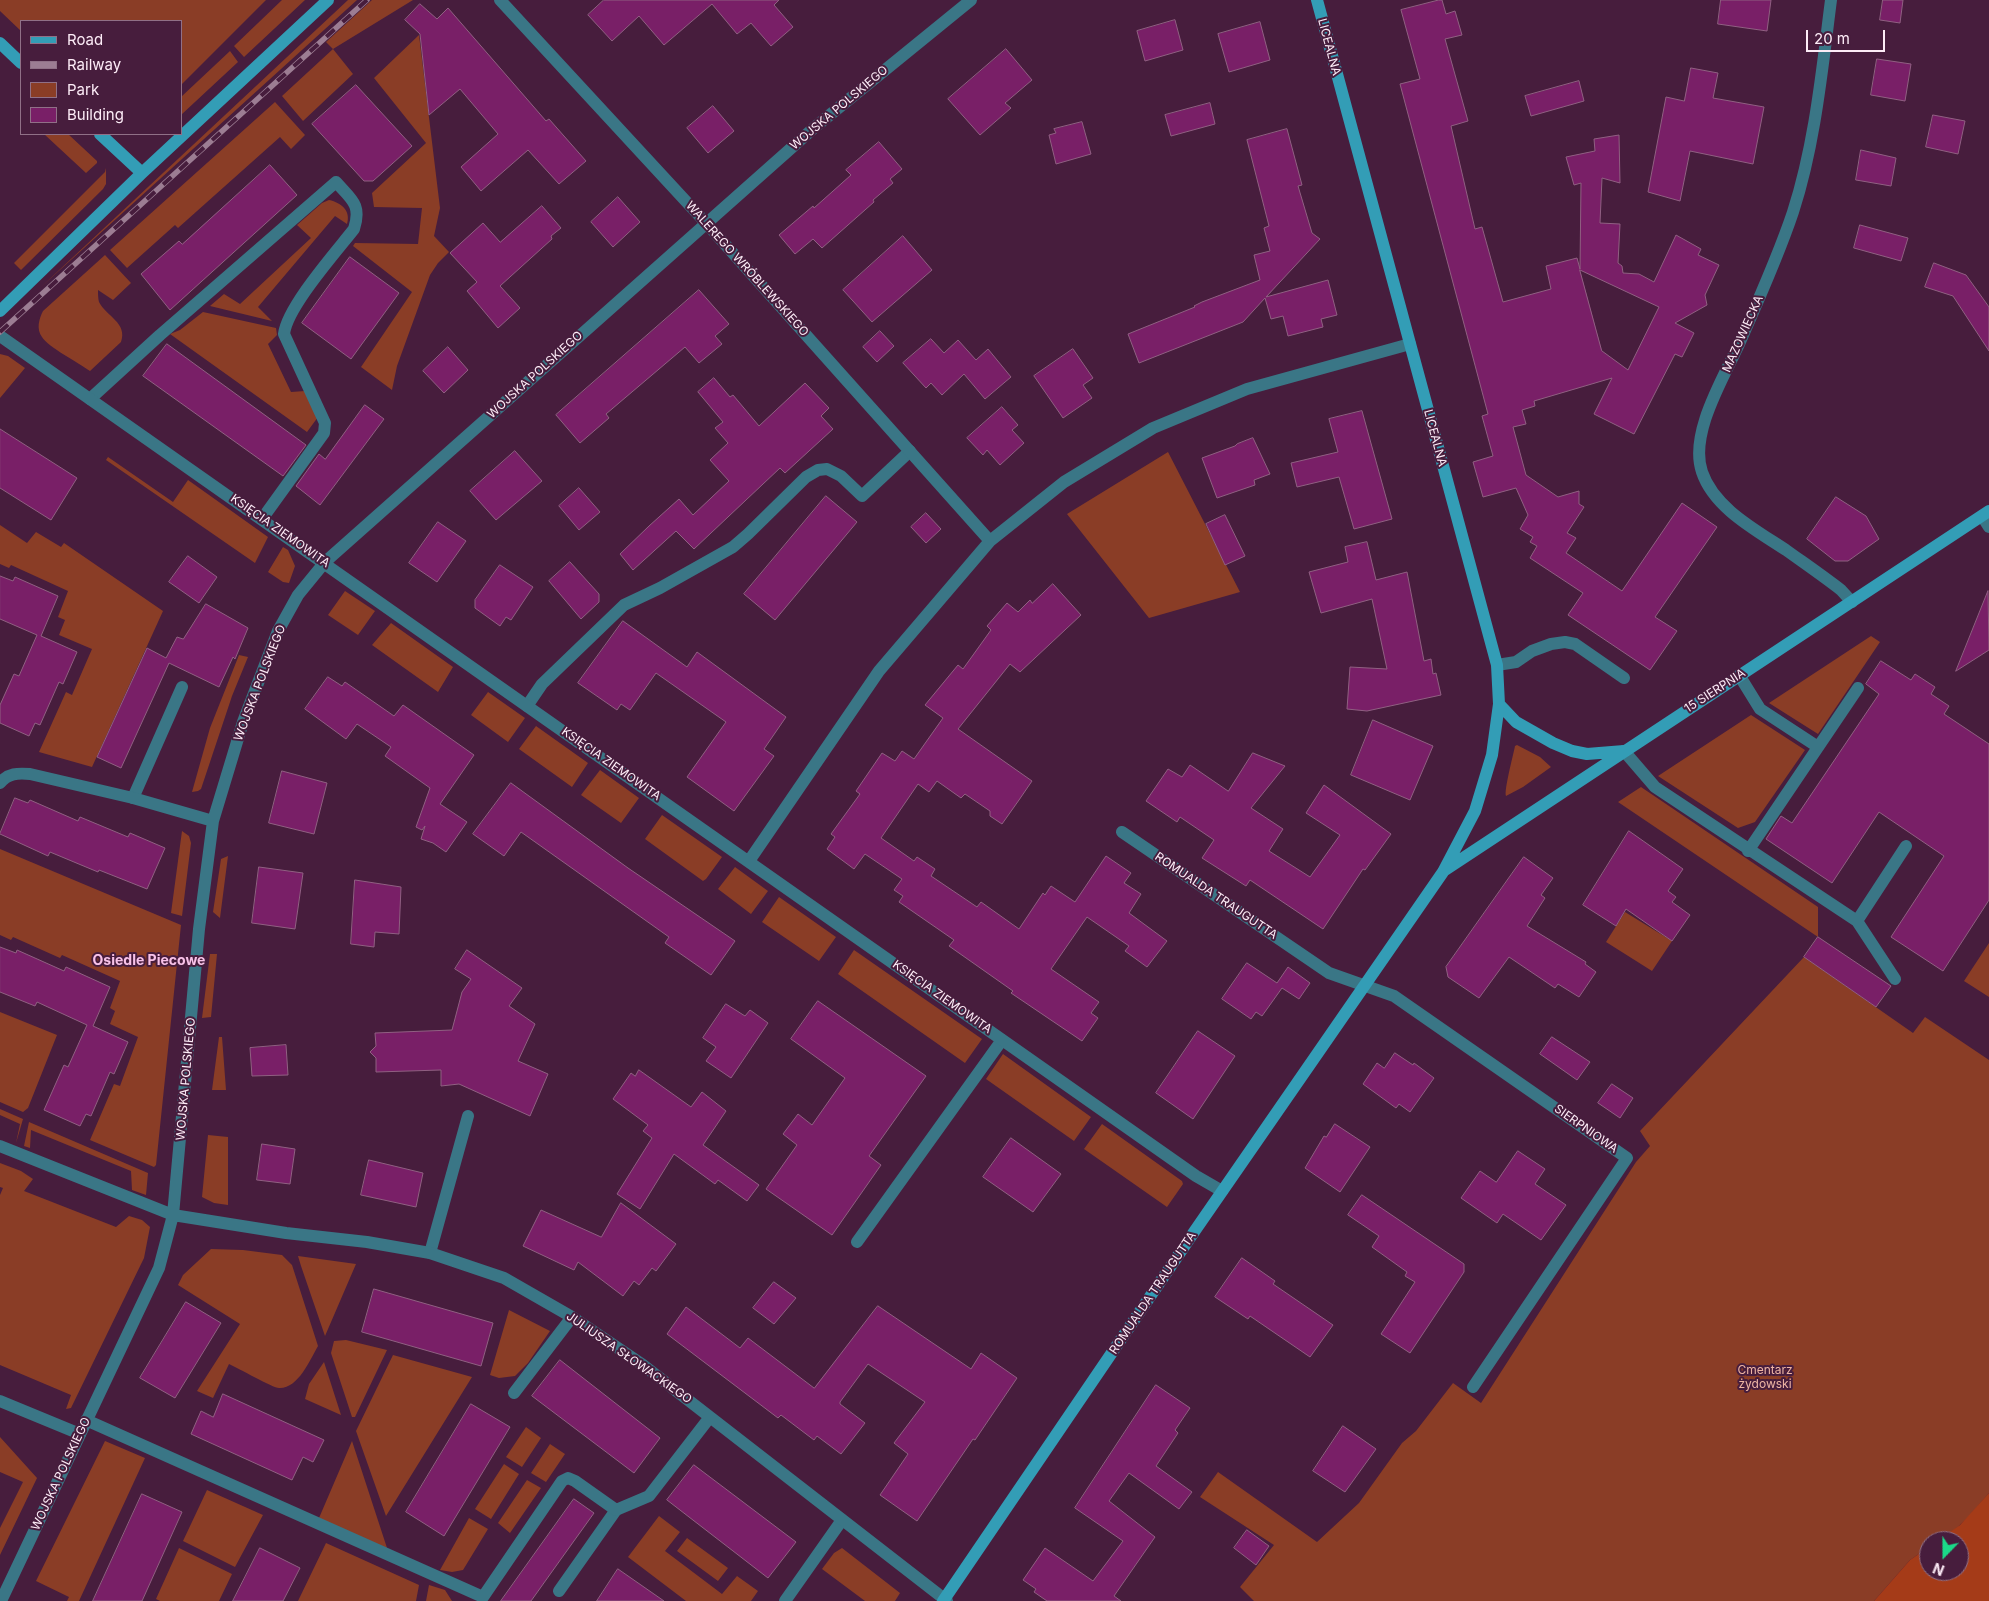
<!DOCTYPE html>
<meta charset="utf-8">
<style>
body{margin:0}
#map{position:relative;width:1989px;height:1601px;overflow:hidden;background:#471d3d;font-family:Inter,sans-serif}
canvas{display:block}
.legend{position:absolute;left:20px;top:20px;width:162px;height:115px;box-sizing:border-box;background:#471d3d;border:1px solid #907087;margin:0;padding:6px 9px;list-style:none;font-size:15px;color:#fdecf7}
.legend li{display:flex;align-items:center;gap:10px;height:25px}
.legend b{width:25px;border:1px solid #907087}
.north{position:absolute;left:1919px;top:1531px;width:50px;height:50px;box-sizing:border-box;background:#471d3d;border:1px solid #907087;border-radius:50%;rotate:202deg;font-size:14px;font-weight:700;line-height:20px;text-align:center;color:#fdecf7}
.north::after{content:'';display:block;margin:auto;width:18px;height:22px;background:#1bd988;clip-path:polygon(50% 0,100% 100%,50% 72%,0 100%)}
.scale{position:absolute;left:1806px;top:30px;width:79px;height:22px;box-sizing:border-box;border:2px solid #fdecf7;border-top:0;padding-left:6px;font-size:15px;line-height:18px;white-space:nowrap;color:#fdecf7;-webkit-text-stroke:4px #471d3d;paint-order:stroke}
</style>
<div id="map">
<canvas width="1989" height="1601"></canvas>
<ul class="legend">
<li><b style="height:6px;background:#339db6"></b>Road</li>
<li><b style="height:6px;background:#9c7d93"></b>Railway</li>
<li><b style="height:14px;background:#8a3d26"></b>Park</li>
<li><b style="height:14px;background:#791f67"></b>Building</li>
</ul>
<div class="north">N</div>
<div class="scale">20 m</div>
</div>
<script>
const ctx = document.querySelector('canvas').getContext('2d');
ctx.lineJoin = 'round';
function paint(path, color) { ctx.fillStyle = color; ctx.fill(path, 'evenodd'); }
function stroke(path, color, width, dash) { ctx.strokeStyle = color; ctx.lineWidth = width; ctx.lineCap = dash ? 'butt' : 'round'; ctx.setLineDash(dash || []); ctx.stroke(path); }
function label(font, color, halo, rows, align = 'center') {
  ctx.font = font + ' Inter,sans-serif'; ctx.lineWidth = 4; ctx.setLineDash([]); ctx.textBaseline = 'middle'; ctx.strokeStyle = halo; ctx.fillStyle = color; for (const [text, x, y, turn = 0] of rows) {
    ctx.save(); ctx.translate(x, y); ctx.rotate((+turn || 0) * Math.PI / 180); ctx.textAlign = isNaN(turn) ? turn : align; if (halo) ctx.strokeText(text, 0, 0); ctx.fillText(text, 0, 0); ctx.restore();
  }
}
const green = new Path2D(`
 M0,0H266L181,85V21H21V31L0,11Z
 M282,0H305L244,57L234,46Z
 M348,0H357L40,288Z
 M372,0H413L333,49L353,74L303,121L282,96L333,49L326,42Z
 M419,35L440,208L434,236L449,252L438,263L430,275L397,366L392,390L361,367L412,292L353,246L355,243L418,244L422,208L374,207L372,193L426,143L374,78Z
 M230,51L238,62L181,115V97Z
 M275,102L305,135L291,149L280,137L178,228L175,225L127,268L110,250Z
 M44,134H68L97,161V163L86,173Z
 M106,168V184L103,189L21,270L14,263L105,172Z
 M329,200C342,203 351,211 347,224L335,216L258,307L272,321L210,306L224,294L240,304L311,238L297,225L322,203Z
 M105,255L131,283L113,300L98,290C98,293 98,299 99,302C106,316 128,323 121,342L90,371C79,363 48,347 42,337C36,329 39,319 43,311Z
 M203,312L276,328L277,335L268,344L291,392L305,391L318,417L307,432L170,334L180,330Z
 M0,354L8,356L25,368L0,398Z
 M1168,452L1240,592L1149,618L1067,514Z
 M108,457L173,502L188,480L268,537L255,563L106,460Z
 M0,525L27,543L36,532L61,547L64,543L163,611L92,767L39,752L66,692L72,695L92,649L59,635L65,620L58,617L68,591L11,565L9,568L0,564Z
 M283,547L288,550L295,566L289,583L283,582L268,572Z
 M345,591L375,611L358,635L328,615Z
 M391,623L453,667L438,692L372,645Z
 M1871,636L1880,642L1818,734L1769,703Z
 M239,655L248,657L232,696L201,789L198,791L192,792L210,728Z
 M488,692L525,718L508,742L471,715Z
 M1751,715L1805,750L1755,822L1738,828L1658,776Z
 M536,726L588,763L572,787L519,749Z
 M1517,745L1540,757L1551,767L1523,787L1506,796C1504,790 1513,756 1515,746Z
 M600,770L639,798L621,823L581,795Z
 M1641,787L1818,907V937L1618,802Z
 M662,815L722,857L706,879L703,881L645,839Z
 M182,831L189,836L191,843L182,916L171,913Z
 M0,849L181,925L156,1165L154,1167L90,1140L114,1084L120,1086L138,1037L110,1024L115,1011L110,1008L120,981L62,955L60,958L13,937L11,940L0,935Z
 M228,856L220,918L213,912L221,859Z
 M735,867L768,891L751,914L718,889Z
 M779,897L836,937L819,961L762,922Z
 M1625,912L1672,941L1652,971L1606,942Z
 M1989,943V997L1964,981Z
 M854,950L982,1039L965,1063L838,974Z
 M210,954H217L211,1017L202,1018Z
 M1804,957L1913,1033L1925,1017L1989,1060V1493C1975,1509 1951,1541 1929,1541V1547L1910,1560L1874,1601H1254L1240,1587L1274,1545L1200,1497L1218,1472L1317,1542L1359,1503L1402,1443L1416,1431L1453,1383L1481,1403L1636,1162L1650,1146L1640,1131Z
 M0,1012L57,1035L28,1108L23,1112L0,1102Z
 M219,1037H222L226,1090H212Z
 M1003,1054L1091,1117L1074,1141L986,1079Z
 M0,1109L23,1119L16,1143L20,1124L0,1115Z
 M29,1122L148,1173L146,1195L132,1190L131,1171L31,1130L30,1148L24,1146Z
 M1102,1124L1182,1181L1183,1184L1167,1207L1084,1149Z
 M208,1135L228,1137V1205L214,1203L202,1197Z
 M0,1163L21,1171L33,1179L24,1191L116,1227L129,1216L142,1220L150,1227L144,1258L71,1408L66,1409L71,1395L0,1365V1195L3,1188L0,1187Z
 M211,1249L243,1250L282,1255L292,1265L318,1346C310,1360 298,1389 279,1388C273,1388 238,1368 229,1364L213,1398L197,1391L240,1324L178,1285L183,1275Z
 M298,1256L356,1264L325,1336L301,1266Z
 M509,1310L550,1331L528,1363L515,1376L499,1378L490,1375Z
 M346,1340L387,1350L355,1417H352L331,1353L334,1341Z
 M393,1355L472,1377L386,1516L356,1431Z
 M324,1362L341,1415L305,1399L309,1384Z
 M526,1427L541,1438L522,1467L506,1457Z
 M0,1437L37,1478L0,1555V1528L23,1482L0,1472Z
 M105,1441L145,1458L79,1601H67L69,1597L36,1581Z
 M352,1441L388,1551L319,1518Z
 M550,1444L565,1454L546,1482L531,1473Z
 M504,1464L519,1474L491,1519L475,1509Z
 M527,1480L541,1488L510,1533L498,1523Z
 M207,1490L263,1515L235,1567L183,1541Z
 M659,1516L680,1532L665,1551L722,1594L737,1576L758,1591L751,1601H686L628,1557Z
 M469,1518L488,1529L463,1570L452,1572L440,1570Z
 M687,1538L728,1568L718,1581L677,1551Z
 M326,1543L419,1585L416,1601H298Z
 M179,1548L232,1574L219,1601H160L156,1599Z
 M842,1548L900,1593L895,1601H865L822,1569L834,1553Z
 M429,1585L445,1590L452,1601H426Z`);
const forest = new Path2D(`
 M1989,1493V1601H1874L1910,1560L1929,1547V1571H1959V1541H1937L1960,1525Z`);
const building = new Path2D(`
 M604,0H779L774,5L793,27L771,46L751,23L737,34L712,4L664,45L639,16L612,41L588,15Z
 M1439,0H1442L1446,14L1455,11L1462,35L1445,39L1468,121L1451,126L1475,229L1482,227L1503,302L1551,289L1546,266L1577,258L1580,269L1581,183L1574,185L1566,157L1595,151L1594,139L1619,135L1620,183L1602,178L1600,223L1620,224L1618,263L1622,266L1623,273L1639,274L1654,282L1676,235L1701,249L1698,255L1719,265L1705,295L1707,305L1675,323L1694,333L1682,357L1675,354L1634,434L1594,414L1612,378L1534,401L1535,406L1522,410L1526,424L1513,427L1526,475L1558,497L1579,491V504L1584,507L1567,533L1576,538L1566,553L1622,591L1682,503L1717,527L1655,617L1677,631L1650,670L1568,615L1583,593L1530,558L1537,546L1530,542L1533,537L1520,529L1528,515L1516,488L1483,497L1473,462L1493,456L1482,416L1488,414L1400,84L1420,79L1401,10ZM1580,270L1659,307L1628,370L1602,351Z
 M1721,0H1771L1767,31L1718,24Z
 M1883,0H1903L1900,23L1880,20Z
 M420,4L437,19L448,8L546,121L549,119L586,161L559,184L528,150L481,191L461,167L498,134L460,89L429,115L420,34L405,20Z
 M1175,20L1183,50L1145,61L1137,31Z
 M1260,22L1270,60L1229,72L1218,34Z
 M1006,49L1032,80L1005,103L1011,108L980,135L948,99Z
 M1877,59L1911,64L1905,101L1871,95Z
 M1691,68L1718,73L1713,98L1764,107L1753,164L1690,151L1680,201L1648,192L1666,97L1684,101Z
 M1579,81L1584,101L1531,116L1525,96Z
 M356,85L412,146L373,181H364L312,124Z
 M1210,103L1215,124L1171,136L1165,115Z
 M713,106L734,131L708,153L687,128Z
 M1933,115L1965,121L1958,154L1926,147Z
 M1082,122L1091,154L1056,164L1049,135L1056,133L1054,129Z
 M1287,129L1302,185L1298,186L1312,233L1320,239L1266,297L1328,280L1337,315L1321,319L1323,327L1288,336L1283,316L1271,319L1265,298L1243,322L1139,363L1128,334L1195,307L1194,306L1202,302L1260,280L1254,255L1270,251L1264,228L1269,226L1247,140Z
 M879,142L902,169L890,179L893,183L873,200L874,202L822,248L813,239L795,254L779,235L813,206L814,208L851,175L846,170Z
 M1861,150L1896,158L1891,186L1856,180Z
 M270,165L297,195L170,310L141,274L179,241L182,244Z
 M618,197L640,222L613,247L591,222Z
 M542,206L561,228L551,236L552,239L500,286L520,308L498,328L467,291L477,282L450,253L483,223L500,242Z
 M1860,225L1908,238L1901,261L1854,248Z
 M903,236L932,270L872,322L843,290Z
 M350,257L399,293L351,359L302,323Z
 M1934,263L1966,275L1989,307V351L1953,296L1925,287Z
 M699,290L729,324L715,336L722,344L699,363L685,347L606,414L609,418L580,443L556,415Z
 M880,331L894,346L877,362L863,347Z
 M931,339L944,353L958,340L976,360L988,349L1011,377L985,399L964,374L942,395L931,383L926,388L903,363Z
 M167,344L306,445L283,476L143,376Z
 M448,347L468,370L444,393L423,371Z
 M1073,349L1093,378L1083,385L1092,398L1063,418L1034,376Z
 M714,378L730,397L733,395L759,426L805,383L829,408L821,416L833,429L785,473L780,468L694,549L676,531L633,570L620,554L649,526L679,499L693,515L729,481L710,460L728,443L715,428L723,422L698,392Z
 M365,405L384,419L320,505L296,486L319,454L325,459Z
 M1002,407L1018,425L1012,430L1024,443L1000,465L987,450L983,455L967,438Z
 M1362,411L1392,519L1354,529L1339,477L1297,487L1291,463L1338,452L1329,419Z
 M0,429L77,478L51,520L0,488Z
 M1253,438L1270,474L1254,480L1255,485L1217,498L1202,458L1235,446L1237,444Z
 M515,451L542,481L496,520L470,491Z
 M579,488L600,512L579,530L559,506Z
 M826,496L857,522L775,620L744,594Z
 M1836,497L1866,516L1879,539L1848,561H1835L1807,539Z
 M926,513L941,529L926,543L911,527Z
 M1225,515L1245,556L1225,565L1206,524Z
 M438,522L466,541L437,582L409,563Z
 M1367,542L1376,580L1407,572L1424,661L1431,659L1433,674L1436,673L1441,695L1367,711L1347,709L1350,667L1387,669L1372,599L1321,613L1309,572L1348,562L1345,547Z
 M188,556L217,577L199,603L169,582Z
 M570,562L599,594V602L581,619L549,581Z
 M500,565L533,587L511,620L506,617L500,626L475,608V600Z
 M0,576L13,581L15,577L58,596L41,636L77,652L63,684L59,682L40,725L35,723L29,736L0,723V705L14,674L19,676L37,635L0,619Z
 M1053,584L1081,615L1020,672L1010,664L958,729L1032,781L1019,800L1002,824L990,816V811L965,794L961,798L937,781L929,792L918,784L881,838L914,861L917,857L935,869L931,876L977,907L981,902L1019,929L1043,893L1045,895L1051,886L1075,902L1106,856L1131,873L1124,883L1141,894L1129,913L1167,941L1147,967L1125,951L1129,946L1087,917L1051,969L1099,1002L1091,1013L1098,1018L1082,1041L1011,993L1013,991L949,946L954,940L899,902L903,896L894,890L902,879L865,854L854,869L827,849L835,837L831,834L860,794L856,791L882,753L895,761L902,751L914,759L943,718L925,705L958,665L963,669L991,630L987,626L1007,603L1018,612L1030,600L1032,603Z
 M1988,591L1989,650L1956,671Z
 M206,604L248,628L235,659L233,657L219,687L169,663L121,768L97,757L147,648L166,658L177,637L183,639Z
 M623,621L687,667L697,652L786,717L764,749L774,756L734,811L687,777L726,722L656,673L630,710L621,704L617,710L578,683Z
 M1881,661L1911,680L1915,674L1935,687L1931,694L1949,706L1944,714L1989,744V900L1943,971L1891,937L1944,856L1879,812L1832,883L1766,839L1781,816L1792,823L1879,694L1866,684Z
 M328,677L342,686L345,682L394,716L403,705L474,755L440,804L467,822L446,852L433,843L421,839L425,826L422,830L416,827L430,788L385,756L391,747L357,724L346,739L305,709Z
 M1373,720L1433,746L1410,800L1351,775Z
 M1253,753L1285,766L1251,808L1283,829L1269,851L1310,877L1340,835L1306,813L1324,785L1391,834L1365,870L1363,869L1323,929L1250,880L1246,886L1202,858L1214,840L1180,817L1177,822L1146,801L1168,769L1182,777L1190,765L1228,791Z
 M282,771L327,783L314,834L269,823Z
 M511,783L628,868L735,941L711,975L665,943L669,937L521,832L504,856L473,834Z
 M15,798L28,803L30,800L78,821L80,817L128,837L130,833L165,848L147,889L99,870L98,872L50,852L48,856L0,834Z
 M1629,831L1683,869L1668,891L1676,897L1672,902L1690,915L1672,941L1626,909L1616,926L1583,905Z
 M1524,857L1553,878L1541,895L1545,898L1527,926L1586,962L1585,964L1596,972L1579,997L1558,984L1555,988L1509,957L1479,998L1448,977L1446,967Z
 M259,867L303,873L295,929L252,923Z
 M355,880L401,887L399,934L375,932L374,947L351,944Z
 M1818,937L1891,986L1876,1007L1804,957Z
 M0,947L16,953L17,950L64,971L66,967L110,987L93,1026L128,1042L114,1074L110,1072L91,1116L86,1114L80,1126L44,1110L64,1065L68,1067L87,1025L37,1002L35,1006L0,992Z
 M467,950L522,988L509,1006L535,1024L518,1061L548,1074L530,1116L459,1084L441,1086V1070L376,1072V1058L370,1052L376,1046L375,1033L452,1030L462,992L471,979L455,969Z
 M1247,963L1277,983L1288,967L1310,983L1299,999L1282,988L1262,1016L1256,1012L1251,1019L1222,999Z
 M818,1001L926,1076L869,1156L881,1165L832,1235L766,1189L797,1145L783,1134L798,1114L812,1125L845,1078L791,1039Z
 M726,1004L745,1016L750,1010L768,1023L731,1078L706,1061L716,1047L703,1038Z
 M1198,1031L1235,1056L1193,1119L1156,1093Z
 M1552,1037L1590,1062L1577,1080L1540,1054Z
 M286,1045L288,1075L252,1076L250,1048Z
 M1395,1053L1413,1065L1414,1063L1434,1078L1410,1112L1399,1104L1396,1108L1363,1084L1377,1063L1384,1068Z
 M639,1070L691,1107L702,1092L726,1111L703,1145L759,1185L747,1201L718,1180L715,1184L674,1154L640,1209L617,1194L652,1138L643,1131L648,1125L613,1099L631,1073L635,1076Z
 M1612,1084L1633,1098L1620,1118L1598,1103Z
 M1335,1124L1370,1147L1340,1192L1305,1168L1324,1136L1326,1137Z
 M1011,1138L1061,1174L1033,1212L983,1177Z
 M262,1144L295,1149L290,1184L257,1180Z
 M1518,1151L1545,1169L1535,1184L1566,1205L1541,1240L1503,1214L1497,1223L1461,1198L1480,1171L1496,1182Z
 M369,1160L423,1173L416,1207L361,1195Z
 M1362,1195L1464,1264V1272L1410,1353L1381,1334L1415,1282L1405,1276L1407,1272L1372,1247L1379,1236L1348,1215Z
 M621,1203L676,1244L656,1271L652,1268L639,1285L634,1281L623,1296L578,1262L574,1270L523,1246L541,1210L601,1237Z
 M1242,1258L1275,1281L1273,1284L1333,1325L1310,1357L1250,1316L1248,1319L1215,1297Z
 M774,1282L796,1298L774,1324L753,1308Z
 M374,1289L493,1323L481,1366L362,1332Z
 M186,1302L221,1323L175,1398L140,1378Z
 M878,1306L971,1369L981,1353L1017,1378L975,1440L973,1439L917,1521L880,1495L908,1454L894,1443L925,1402L868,1364L840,1402V1404L865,1423L841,1454L817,1436L814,1440L781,1415L778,1418L667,1334L686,1307L740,1348L748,1338L814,1388Z
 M560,1360L660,1438L634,1473L532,1396Z
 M1156,1385L1190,1408L1175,1430L1178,1433L1156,1466L1192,1492L1179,1509L1129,1473L1109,1501L1155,1537L1114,1596L1121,1601H1047L1034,1592L1036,1589L1023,1580L1045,1548L1093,1581L1123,1541L1075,1508Z
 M223,1394L324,1440L313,1462L303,1457L292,1480L191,1434L201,1411L213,1417Z
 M471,1404L510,1427L444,1536L406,1512Z
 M1343,1426L1376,1449L1345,1492L1313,1471Z
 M694,1465L796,1542L768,1578L667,1500Z
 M142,1494L182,1512L142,1601H93Z
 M574,1499L594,1513L561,1559L531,1601H501Z
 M1247,1530L1269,1546L1256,1565L1234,1548Z
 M260,1548L300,1568L283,1601H233Z
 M618,1569L664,1601H597Z`);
const lane = new Path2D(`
 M90,399L160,335L336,182C351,199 362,204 354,229C336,252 287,307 284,334L325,423L324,433L262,519
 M1982,516L1989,527
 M1497,665L1516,662L1532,651L1551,644L1565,642L1575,644L1624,678
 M1739,675L1760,709L1818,747
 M527,706L542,684L624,605L660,588L733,547L748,534L806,477L818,470L827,469L841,476L862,496L910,451
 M1624,751L1655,787L1857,921L1906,846
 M133,798L182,687
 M1748,851L1858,688
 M1857,921L1895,979
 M857,1242L1002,1040
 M430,1253L468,1116
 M514,1393L572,1317
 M0,1401L80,1434
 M559,1591L616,1510
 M785,1601L842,1520`);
const street = new Path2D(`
 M500,0L706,223L990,541
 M1831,0C1822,70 1815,144 1793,212C1778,257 1758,301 1739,344C1723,379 1689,434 1702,472C1714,508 1756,530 1786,550C1804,563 1823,576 1841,590L1852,602
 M0,336L1196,1176L1222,1191
 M0,783C8,773 18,773 30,774L133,798L213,821
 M1122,832L1329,973L1394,996L1627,1158L1473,1387
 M749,861L879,671L990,541L1064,482L1153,428L1247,389L1410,344
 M0,1146L173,1215L286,1233L367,1242L430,1253L504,1278L572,1317L643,1365L947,1601
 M86,1420L483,1597L562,1481L568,1478L575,1481L616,1510L649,1496L710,1417
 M1,1601L159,1268L173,1215L199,929L213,821L243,722L278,631L298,595L325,562L815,127L971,0`);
const secondary = new Path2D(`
 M0,43L21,63
 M100,134L142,173
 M0,311L142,173L328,0
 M1499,704L1516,722L1553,743L1572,751L1587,754L1624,751
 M1445,870L1989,511
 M943,1601L1194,1232L1443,872L1475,811L1492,755L1499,704L1497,665L1317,0`);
const rail = new Path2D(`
 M0,332L367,0`);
const streetNames = [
 ["LICEALNA",1329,47,75],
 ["WOJSKA POLSKIEGO",839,108,-40],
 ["WALEREGO WRÓBLEWSKIEGO",747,269,48],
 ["MAZOWIECKA",1743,334,-66],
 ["WOJSKA POLSKIEGO",535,375,-42],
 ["LICEALNA",1435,438,75],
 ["KSIĘCIA ZIEMOWITA",280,531,35],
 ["WOJSKA POLSKIEGO",260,683,-69],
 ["15 SIERPNIA",1715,691,-33],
 ["KSIĘCIA ZIEMOWITA",611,764,35],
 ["ROMUALDA TRAUGUTTA",1216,896,34],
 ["KSIĘCIA ZIEMOWITA",942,997,35],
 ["WOJSKA POLSKIEGO",186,1079,-85],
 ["SIERPNIOWA",1586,1129,35],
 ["ROMUALDA TRAUGUTTA",1153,1293,-56],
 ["JULIUSZA SŁOWACKIEGO",629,1358,35],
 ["WOJSKA POLSKIEGO",61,1474,-65]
];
const parkNames = [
 ["Cmentarz",1765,1370],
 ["żydowski",1765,1384]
];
const neighbourhoodNames = [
 ["Osiedle Piecowe",149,961]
];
paint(green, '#8a3d26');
paint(forest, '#a53b18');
paint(building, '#791f67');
stroke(building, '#906082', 1);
stroke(lane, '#3a7686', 12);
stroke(street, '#3a7686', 12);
stroke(secondary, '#339db6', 12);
stroke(rail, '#9c7d93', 5.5);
stroke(rail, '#471d3d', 4, [11]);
label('12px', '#fdecf7', '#471d3d', streetNames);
label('12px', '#eeb5a4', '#471d3d', parkNames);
label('bold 14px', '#f8c2e8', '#471d3d', neighbourhoodNames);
</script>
